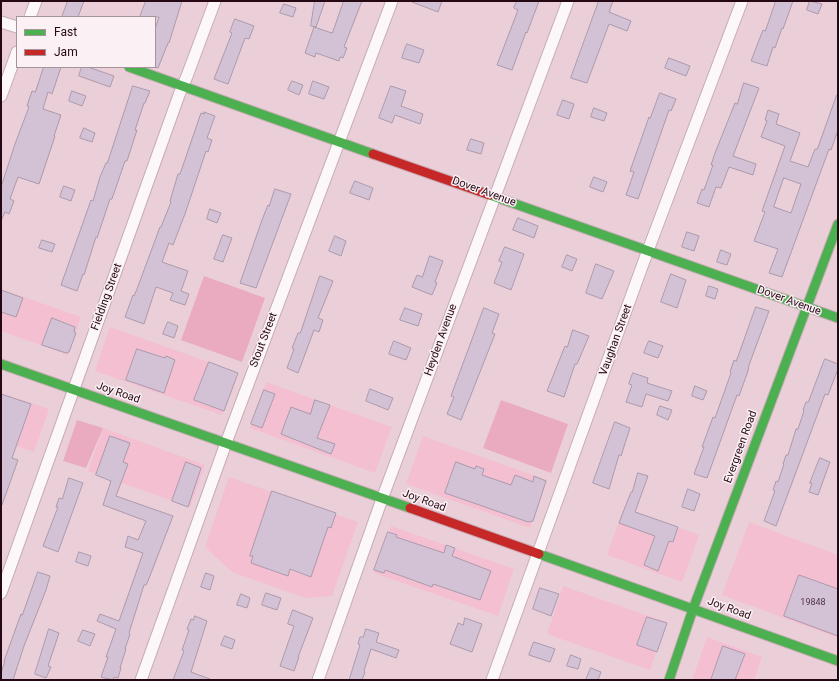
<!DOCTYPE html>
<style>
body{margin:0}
#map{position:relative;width:839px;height:681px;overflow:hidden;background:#ebcfd8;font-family:Roboto,sans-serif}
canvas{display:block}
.frame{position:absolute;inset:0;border:2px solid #260815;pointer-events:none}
.legend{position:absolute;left:16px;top:16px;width:140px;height:52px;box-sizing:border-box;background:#fbf1f4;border:1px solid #a6949b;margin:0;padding:5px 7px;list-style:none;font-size:12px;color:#260815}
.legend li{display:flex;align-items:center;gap:8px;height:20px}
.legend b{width:20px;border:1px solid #a6949b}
</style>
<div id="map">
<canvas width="839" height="681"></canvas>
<div class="frame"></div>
<ul class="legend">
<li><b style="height:5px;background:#4caf50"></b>Fast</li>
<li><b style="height:5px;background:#c62828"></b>Jam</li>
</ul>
</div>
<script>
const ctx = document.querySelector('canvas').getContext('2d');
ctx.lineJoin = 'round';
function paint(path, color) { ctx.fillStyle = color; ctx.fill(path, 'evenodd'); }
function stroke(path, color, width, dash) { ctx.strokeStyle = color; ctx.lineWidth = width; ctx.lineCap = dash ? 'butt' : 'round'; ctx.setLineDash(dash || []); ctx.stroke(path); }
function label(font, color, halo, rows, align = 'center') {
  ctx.font = font + ' Roboto,sans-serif'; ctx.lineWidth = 3; ctx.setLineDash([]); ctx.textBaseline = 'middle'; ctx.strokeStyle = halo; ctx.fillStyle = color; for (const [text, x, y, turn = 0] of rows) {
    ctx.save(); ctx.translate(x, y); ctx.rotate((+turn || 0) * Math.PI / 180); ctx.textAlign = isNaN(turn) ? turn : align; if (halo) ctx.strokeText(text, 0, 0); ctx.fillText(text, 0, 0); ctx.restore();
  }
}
const built = new Path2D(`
 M1,289L81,317L68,355L1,331Z
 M110,327L237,372L222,415L95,371Z
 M266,382L392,427L375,473L250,428Z
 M1,393L49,409L34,452L1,441Z
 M103,428L205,465L190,507L88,471Z
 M423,436L547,480L530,528L406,484Z
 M229,477L358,522L332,596L305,598L232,572L205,547Z
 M624,507L699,535L682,582L607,555Z
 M749,522L838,555V638L722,595Z
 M391,526L514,569L498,616L374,573Z
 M563,586L666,622L650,670L547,634Z
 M707,637L762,657L754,680H692Z`);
const green = new Path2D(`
 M204,276L265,298L242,362L181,340Z
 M501,400L568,424L551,473L483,448Z
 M77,420L103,428L86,468L63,461Z`);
const building = new Path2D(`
 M68,1H84L78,17H62Z
 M146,1H182L169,43H168L158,68L155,67V29L159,17H140Z
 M315,1H325L316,27L311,26Z
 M344,1H362L344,47L347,48L343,58L340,57L339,61L316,53L315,57L305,53L314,27L332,33Z
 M412,1H442L438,12L412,2Z
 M517,1H539L527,33L526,32L512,70L497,65L518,10L514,8Z
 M599,1H613L609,12L631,21L627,31L609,24L587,83L571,78Z
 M776,1H793L783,29L782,28L775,48L773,47L767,66L751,61L763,30L765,31Z
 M810,1L822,4L818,14L807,10Z
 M284,4L296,8L293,17L280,13Z
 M235,19L254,26L249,39L245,38L228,84L214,79L232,33L230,32Z
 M407,44L424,50L419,63L402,58Z
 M669,58L690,66L686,76L665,68Z
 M44,67H61L52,94L48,92L43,109L61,115L54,136H55L39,184L18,177L10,199L14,201L9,214L5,212L1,221V187L15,144L29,107L27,106L32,91L35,92Z
 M82,67H88L114,76L110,87L79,76Z
 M292,81L303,85L299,95L288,90Z
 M313,81L329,87L324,99L309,94Z
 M744,83L759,88L733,156L756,164L753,175L729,167L721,188L716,187L709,207L697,203L702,189L704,190L713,165H711L715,153L735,103L737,104Z
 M133,86L150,91L145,103H144L135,130H137L127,161H125L112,199H110L97,238L96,237L84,275L83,274L77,291L61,285L91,200L93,201L100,177L106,163H107Z
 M391,86L406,91L401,106L423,114L420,124L395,115L392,123L379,118Z
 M72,91L86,96L82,106L69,101Z
 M660,93L676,99L671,111L669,110L638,199L626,195L634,172L630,171L649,117L650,118Z
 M837,95H838V130L831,150L829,149L782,277L769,273L778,249L754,241L765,212L762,211L785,146L761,137L767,121L765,120L768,110L779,114L776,124L800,133L790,161L808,167L815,149H817ZM784,178L801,184L791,213L774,207Z
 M563,100L574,104L569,119L557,115Z
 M594,108L607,113L604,121L591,117Z
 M204,112L215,116L207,138L212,140L208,152L206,151L185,214L173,245L169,243L162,262L188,271L181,291L189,294L185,305L170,300L173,293L156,287L144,324L125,317L133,295L134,296L137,289L160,227H161L171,202L170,201L178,174H180L201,113L204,114Z
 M84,128L95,133L92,142L80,138Z
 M471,139L484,143L481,154L467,150Z
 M594,177L607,182L603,192L590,187Z
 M355,181L373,188L369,200L350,193Z
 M64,186L75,190L71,201L60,197Z
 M275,189L291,194L256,288L240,283L262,220L268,205L269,206Z
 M210,209L221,213L217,223L207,219Z
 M518,218L538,226L534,238L513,230Z
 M687,232L699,236L694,251L682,247Z
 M223,235L232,238L223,262L214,259Z
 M335,236L346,241L341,256L329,251Z
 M42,240L55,244L52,252L39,248Z
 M505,247L524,254L511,290L494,283L502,262L499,261Z
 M721,250L731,254L727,265L717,262Z
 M567,255L577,259L572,271L562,267Z
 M430,256L443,261L435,282L437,283L432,295L412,287L417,275L422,277Z
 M596,264L614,271L602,299L586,293Z
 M671,274L686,280L677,308L661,302Z
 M320,276L333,281L318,318L323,320L319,332L314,330L298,373L287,368L294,349L292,348L298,333H300Z
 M709,286L718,289L715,299L706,296Z
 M1,290L23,298L16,317L1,312Z
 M756,307L769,311L749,365L748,371L739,396L737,395L707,478L694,474L704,447H702L713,417L715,418L731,373L730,372L734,360L736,361Z
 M405,308L422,314L418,326L400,320Z
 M484,308L499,314L492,333L495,334L461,420L447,414L454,397L451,396L458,377Z
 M52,318L75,327L74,332L76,333L69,352L66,353L42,345Z
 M168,322L178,326L174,338L163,334Z
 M573,330L589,336L577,364H575L564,397L547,391L565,346L567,347Z
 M394,341L411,348L406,360L389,354Z
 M649,341L663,346L658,358L644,353Z
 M137,349L165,358L166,356L175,360L164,393L126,380Z
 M825,359L838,364V369L828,395L825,394L776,526L764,521L775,491L773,490L776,481L778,482L784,464H783L786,455H788L796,429H798L804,411L803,410L806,402H808Z
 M209,362L238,373L224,411L194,400Z
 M633,373L648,378L647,383L672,391L668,401L646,394L642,407L626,402L632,385L629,384Z
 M695,386L707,391L703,400L692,396Z
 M370,389L393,398L388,410L366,401Z
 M264,390L275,394L262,428L251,424Z
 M1,394L31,404L12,458L18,460L2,505L1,504Z
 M315,400L330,405L317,438L335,444L331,454L281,434L291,407L310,414Z
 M660,406L672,410L668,420L657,415Z
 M615,422L630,428L621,456L619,455L609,489L593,483Z
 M110,436L130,443L123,462L128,464L116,496L173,516L148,581L146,585H144L129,633L130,634L125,649H126L120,668H121L118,678L114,677L113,680L101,677L108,657H106L116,629L97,621L100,614L119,621L143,553L125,547L128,536L138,540L146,521L103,505L111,481L96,475Z
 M820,458L830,462L818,495L809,492L812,483H810Z
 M186,462L201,468L188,507L172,501Z
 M456,462L475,469L476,466L484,469L482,475L511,485L515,475L533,482L534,476L546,481L533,521L528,522L445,493Z
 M638,473L648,476L635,512L678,527L673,542L669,541L658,571L644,565L655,536L619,523L631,492H632Z
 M69,478L83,483L58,552L43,546L58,507H56L59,498L62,499Z
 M688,489L700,494L694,511L682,507Z
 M272,491L336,513L331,528L328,527L311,577L290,569L288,576L251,563L253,556H250Z
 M388,532L397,535L396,537L444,553L446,545L455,548L452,556L491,571L480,600L433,584L432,587L385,570L384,573L374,570Z
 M79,552L91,556L88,566L76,562Z
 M38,572L50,576L46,590L24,646L13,680H1V673L5,661H4L21,614L22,615Z
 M206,573L214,576L210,590L201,587Z
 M799,575L838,589V636L784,616Z
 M540,588L559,594L551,616L533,609Z
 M266,593L281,598L277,610L262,605Z
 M241,594L250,598L247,608L237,605Z
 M293,610L313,618L298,657H299L294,671L280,666L294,626L288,624Z
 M195,616L207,621L191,672L210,679V680H173L184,651L182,650L189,630L187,629L191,619L193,620Z
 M647,617L667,623L657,652L637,645Z
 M465,618L482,624L472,652L450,644L458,623L463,625Z
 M49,629L59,633L48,666L51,667L46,678L35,674Z
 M366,629L379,633L376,642L399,650L396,658L371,649L364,671L365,672L362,680H349L360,645L358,644L360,637H363Z
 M83,630L95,634L90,646L78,641Z
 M225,636L235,640L232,649L221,645Z
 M534,642L555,649L550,662L529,655Z
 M723,646L745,654L735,680H711Z
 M571,655L581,659L578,669L567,666Z
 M591,668L601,672L598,680H586Z`);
const street = new Path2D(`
 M30,17L36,1
 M1,22L17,27
 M1,96L17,52
 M1,593L179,95L187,76L215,1
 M141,680L226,443L392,1
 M318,680L382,499L568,1
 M492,680L644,261L742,1`);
const fast = new Path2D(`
 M129,67L373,154
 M490,195L838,318
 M1,364L410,508
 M539,554L838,661
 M669,680L693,609L838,224`);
const jam = new Path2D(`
 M373,154L490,195
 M410,508L539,554`);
const numberNames = [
 ["19848",813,603]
];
const streetNames = [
 ["Dover Avenue",484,192,20],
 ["Fielding Street",107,297,-70],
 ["Dover Avenue",789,301,20],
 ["Stout Street",264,340,-69],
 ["Heyden Avenue",441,340,-70],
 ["Vaughan Street",616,340,-70],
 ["Joy Road",118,393,19],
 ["Evergreen Road",741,447,-70],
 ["Joy Road",424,501,20],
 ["Joy Road",729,609,20]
];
paint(built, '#f4bfd1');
paint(green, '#eaabc1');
paint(building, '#d3c2d5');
stroke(building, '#ab9aab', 1);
stroke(street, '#c7acb5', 13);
stroke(fast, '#c7acb5', 11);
stroke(jam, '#c7acb5', 11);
stroke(street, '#fcf8f9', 11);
stroke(fast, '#4caf50', 9);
stroke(jam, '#c62828', 9);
label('9px', '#513645', null, numberNames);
label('11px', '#260815', '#fbf1f4', streetNames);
</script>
